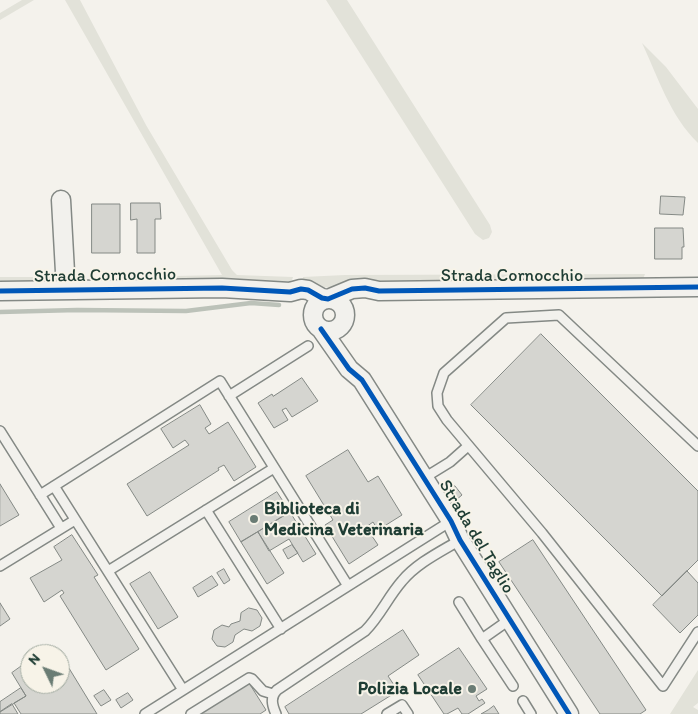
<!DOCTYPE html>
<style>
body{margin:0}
#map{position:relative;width:698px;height:714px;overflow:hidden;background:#f4f2ec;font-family:Itim,sans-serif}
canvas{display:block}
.north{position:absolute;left:20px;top:644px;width:50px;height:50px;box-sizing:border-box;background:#f7f3e8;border:1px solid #a1aaa0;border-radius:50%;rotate:312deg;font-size:14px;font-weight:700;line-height:20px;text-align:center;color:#1f3d34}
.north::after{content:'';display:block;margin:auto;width:18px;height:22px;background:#6a7c74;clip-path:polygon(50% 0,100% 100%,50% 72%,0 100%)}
</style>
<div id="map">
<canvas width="698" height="714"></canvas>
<div class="north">N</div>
</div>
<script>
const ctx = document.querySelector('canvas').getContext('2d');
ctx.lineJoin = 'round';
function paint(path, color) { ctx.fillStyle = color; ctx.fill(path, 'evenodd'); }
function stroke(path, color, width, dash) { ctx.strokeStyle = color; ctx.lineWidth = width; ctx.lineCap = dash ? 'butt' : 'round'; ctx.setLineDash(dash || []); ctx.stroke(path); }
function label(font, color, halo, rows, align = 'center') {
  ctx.font = font + ' Itim,sans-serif'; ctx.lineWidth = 4; ctx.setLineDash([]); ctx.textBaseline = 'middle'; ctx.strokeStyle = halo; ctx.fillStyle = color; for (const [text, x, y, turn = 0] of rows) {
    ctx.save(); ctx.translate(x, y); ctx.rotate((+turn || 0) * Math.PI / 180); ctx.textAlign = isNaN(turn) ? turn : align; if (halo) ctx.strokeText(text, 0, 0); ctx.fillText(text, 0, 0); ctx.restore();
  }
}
const green = new Path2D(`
 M22,0H34L0,20V13Z
 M65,0H80L146,125L232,270L237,275L293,277L292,280L287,284L178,280L175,276L222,275Z
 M326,0H347L490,225L492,232L489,238L483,240L475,234Z
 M642,43L666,67L698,109V143C670,116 658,77 642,43Z
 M645,274L643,279L640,280L352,285L319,288L303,282V277L345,275Z
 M0,277H52L50,283L0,285Z
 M698,670V703L693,707L698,710V714H670Z`);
const stream = new Path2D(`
 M0,312L77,310L186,311L251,303L279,305`);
const building = new Path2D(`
 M661,196L685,197L683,215L660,214Z
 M131,203H160L161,219H155V253H137V219L131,220Z
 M92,204H120V253H92Z
 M655,228H683L684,247H682V259H655Z
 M541,334L698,491V560L662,596L471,405Z
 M302,378L318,401L292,417L286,408L282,410L288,420L274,428L258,403L272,394L273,396Z
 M200,405L211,424L205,428L209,434L228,422L256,467L234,481L224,465L218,468L219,470L147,516L127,484L189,445L185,440L173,448L161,429Z
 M348,450L368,482L378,476L402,515L378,530L373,522L366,527L378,545L349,564L325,525L333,520L306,476Z
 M0,484L19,515L0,526Z
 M455,486L462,495L456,500L449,490Z
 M277,492L290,512L241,542L229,522Z
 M290,512L316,554L303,562L289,539L269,551L258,532Z
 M258,532L284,573L267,584L241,542Z
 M72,535L98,575L94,577L139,649L106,670L60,596L64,593L62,590L44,602L30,578L62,560L54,547Z
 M533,540L646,710L640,714H600L499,562Z
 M292,545L298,553L288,559L283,550Z
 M224,569L230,580L224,584L217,573Z
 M687,571L698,583V615L680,633L653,605Z
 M150,572L178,617L158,629L130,584Z
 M212,576L218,585L198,597L193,588Z
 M0,603L10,619L0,626Z
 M249,608L257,610L262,618L260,626L252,631L244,629L235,635L233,642L225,647L217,646L212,639L214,630L222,625L229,627L231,624L240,621L241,613Z
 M403,630L419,655L388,676L398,691L361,714H289L285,707Z
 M459,648L487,689L476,696L479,701L482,699L485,703L468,714H462L458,708L447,714H444L418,675Z
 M30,660V684H60V663L64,660L97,714H21L14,703L26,696L12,673Z
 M249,683L266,710L260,714H201Z
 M21,688L26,696L0,712V702Z
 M104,690L111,700L101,706L94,696Z
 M128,693L133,700L121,708L116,700Z
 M12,704L18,714H0V712Z
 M494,706L499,714H481L488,710Z`);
const service = new Path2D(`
 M229,396L308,346
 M0,431L61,528
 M698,446L559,315L506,318L444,373L437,393L438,406L447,420L542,533L663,686L698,632
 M424,478L450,462L468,446
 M54,486L183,690
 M40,495L220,381L348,586
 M206,510L281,629
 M0,566L75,520
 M108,571L274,468
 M459,602L482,639L509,620
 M482,639L513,686
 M523,701L531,714
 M145,714L451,521
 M191,714L249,678L252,679L263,691L273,694
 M276,714C272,705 270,697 277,690L365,631C380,616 388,597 402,581C417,563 440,552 460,540
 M387,714L402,705L408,714`);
const minor = new Path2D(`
 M61,200L66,290
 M0,291L222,288L290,292L301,289L308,290L322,298L328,299L352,289L365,288L379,291L698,287
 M313 315a16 16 0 1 1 32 0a16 16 0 1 1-32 0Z
 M321,329L349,369L362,380L451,521L460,540L569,714`);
const cycleway = new Path2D(`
 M0,291L222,288L290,292L301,289L308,290L322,298L328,299L352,289L365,288L379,291L698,287
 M321,329L349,369L362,380L451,521L460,540L569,714`);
const markers = [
 [254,519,5,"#6a7c74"],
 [472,689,5,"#6a7c74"]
];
const streetNames = [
 ["Strada Cornocchio",105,276,-1],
 ["Strada Cornocchio",512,276],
 ["Strada del Taglio",476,537,59]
];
const poiNames = [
 ["Biblioteca di",264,509],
 ["Medicina Veterinaria",264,530],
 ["Polizia Locale",462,689,"right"]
];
paint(green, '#e2e2d9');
stroke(stream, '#bcc2b9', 4.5);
paint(building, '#d5d5d0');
stroke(building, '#848985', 1);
stroke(service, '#848985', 12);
stroke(minor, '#848985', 21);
stroke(service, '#f2f1ed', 9);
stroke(minor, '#f2f1ed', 18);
stroke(cycleway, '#0057b8', 5);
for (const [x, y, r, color] of markers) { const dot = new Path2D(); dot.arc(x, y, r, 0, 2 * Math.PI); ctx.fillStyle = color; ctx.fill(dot); stroke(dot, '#f7f3e8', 2); }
label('18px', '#1f3d34', '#f7f3e8', streetNames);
label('bold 18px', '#1f3d34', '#f7f3e8', poiNames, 'left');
</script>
